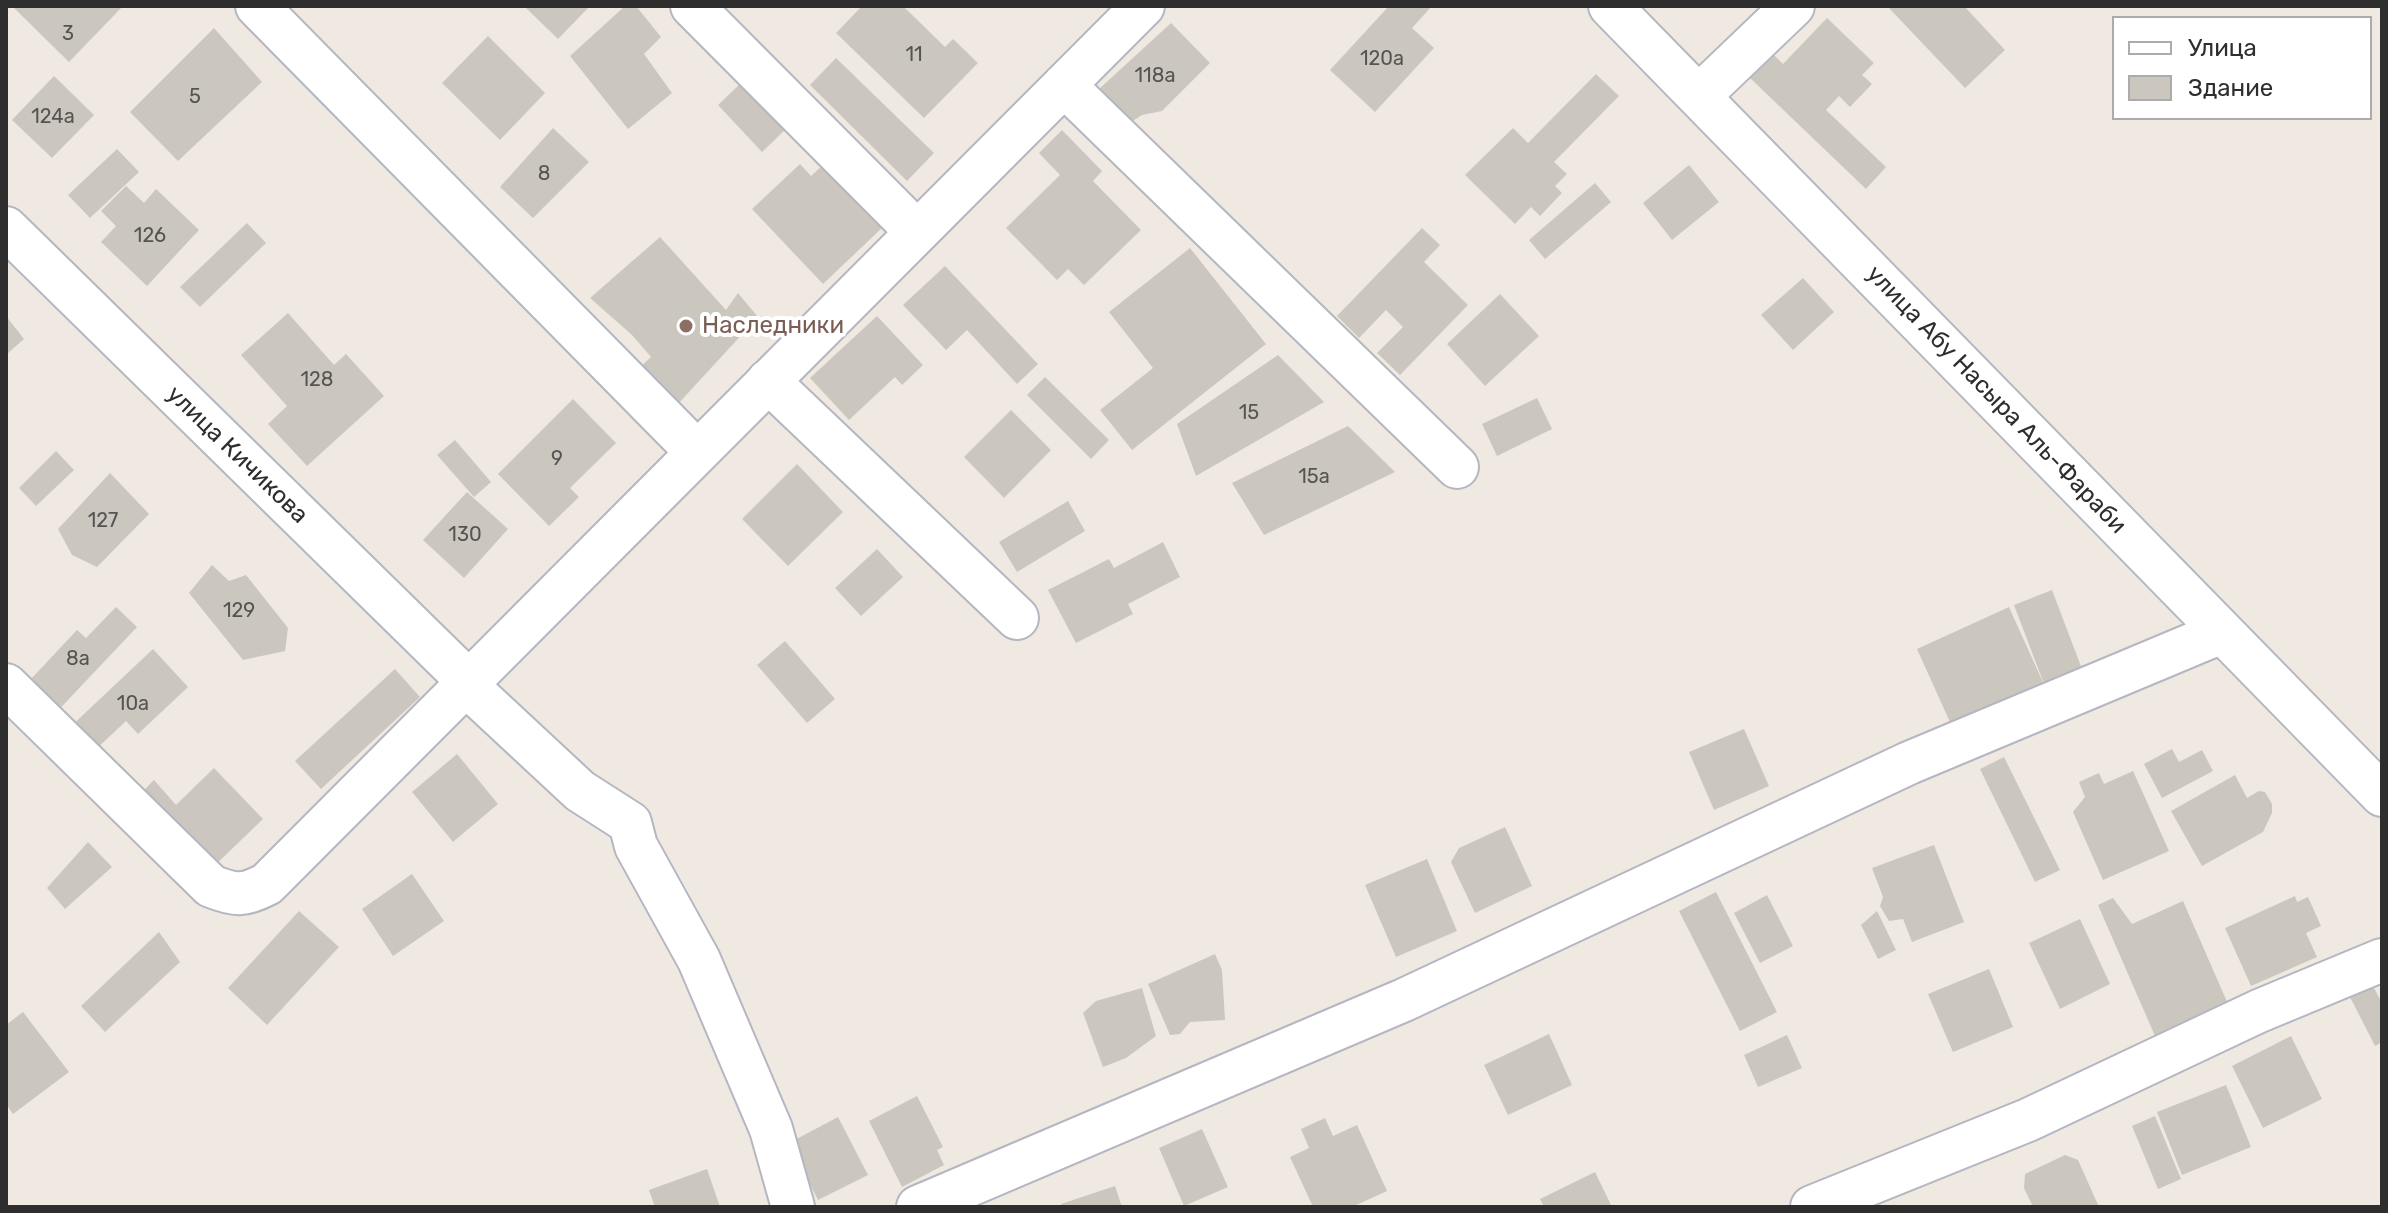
<!DOCTYPE html>
<meta charset="utf-8">
<style>
body{margin:0}
#map{position:relative;width:2388px;height:1213px;overflow:hidden;background:#efe9e1;font-family:Rubik,sans-serif}
canvas{display:block}
.frame{position:absolute;inset:0;border:8px solid #2e2e2e;pointer-events:none}
.legend{position:absolute;left:2112px;top:16px;width:260px;height:104px;box-sizing:border-box;background:#fff;border:2px solid #ababab;margin:0;padding:10px 14px;list-style:none;font-size:24px;color:#2e2e2e}
.legend li{display:flex;align-items:center;gap:16px;height:40px}
.legend b{width:40px;border:2px solid #ababab}
</style>
<div id="map">
<canvas width="2388" height="1213"></canvas>
<div class="frame"></div>
<ul class="legend">
<li><b style="height:10px;background:#fff"></b>Улица</li>
<li><b style="height:22px;background:#cbc7bf"></b>Здание</li>
</ul>
</div>
<script>
const ctx = document.querySelector('canvas').getContext('2d');
ctx.lineJoin = 'round';
function paint(path, color) { ctx.fillStyle = color; ctx.fill(path, 'evenodd'); }
function stroke(path, color, width, dash) { ctx.strokeStyle = color; ctx.lineWidth = width; ctx.lineCap = dash ? 'butt' : 'round'; ctx.setLineDash(dash || []); ctx.stroke(path); }
function label(font, color, halo, rows, align = 'center') {
  ctx.font = font + ' Rubik,sans-serif'; ctx.lineWidth = 8; ctx.setLineDash([]); ctx.textBaseline = 'middle'; ctx.strokeStyle = halo; ctx.fillStyle = color; for (const [text, x, y, turn = 0] of rows) {
    ctx.save(); ctx.translate(x, y); ctx.rotate((+turn || 0) * Math.PI / 180); ctx.textAlign = isNaN(turn) ? turn : align; if (halo) ctx.strokeText(text, 0, 0); ctx.fillText(text, 0, 0); ctx.restore();
  }
}
const building = new Path2D(`
 M12,6H123L69,62Z
 M524,6H590L558,39Z
 M625,6H636L661,37L644,54L672,93L628,129L570,56Z
 M862,6H903L945,47L953,39L978,63L924,118L836,33Z
 M1389,6H1432L1412,28L1434,48L1375,112L1330,70Z
 M1887,6H1964L2005,50L1965,88Z
 M1827,18L1874,63L1862,75L1872,84L1850,107L1839,96L1826,110L1886,167L1866,189L1750,78L1773,54L1783,64Z
 M1171,23L1210,63L1162,111L1142,115L1131,122L1098,90Z
 M214,28L262,82L178,161L130,112Z
 M488,36L545,93L500,140L442,83Z
 M836,58L934,153L907,181L810,85Z
 M1596,74L1619,96L1554,162L1567,174L1555,186L1562,193L1540,216L1531,207L1515,224L1465,175L1513,128L1528,143Z
 M54,76L94,115L52,158L12,120Z
 M741,83L785,130L762,152L718,105Z
 M553,128L589,162L533,218L500,187Z
 M1062,130L1102,171L1093,181L1141,230L1084,285L1068,269L1057,280L1006,228L1060,175L1039,153Z
 M117,149L139,172L90,218L68,195Z
 M800,164L811,176L824,164L884,226L823,284L752,209Z
 M1689,165L1719,202L1672,240L1643,203Z
 M1595,183L1611,202L1545,259L1529,240Z
 M126,186L144,203L156,189L199,230L147,286L101,242L116,226L101,211Z
 M247,223L266,243L200,307L180,287Z
 M1422,228L1440,245L1424,262L1468,305L1400,375L1377,353L1403,327L1386,310L1359,338L1337,316Z
 M660,237L726,310L738,293L758,317L677,405L638,369L651,357L632,335L590,298Z
 M1190,248L1266,344L1132,450L1100,410L1153,368L1109,312Z
 M945,266L1038,364L1017,384L967,330L946,350L903,305Z
 M1803,278L1834,312L1793,350L1761,315Z
 M1500,294L1539,336L1485,386L1447,344Z
 M288,313L334,365L346,354L384,396L307,466L268,424L287,406L241,355Z
 M6,316L24,339L6,355Z
 M877,316L923,365L902,385L895,377L849,420L810,378Z
 M1278,355L1324,402L1196,476L1177,424Z
 M1045,377L1109,440L1091,459L1027,395Z
 M1537,398L1552,429L1497,456L1482,424Z
 M573,399L616,443L570,488L579,497L549,526L498,474Z
 M1011,410L1051,450L1004,498L964,457Z
 M1348,426L1395,472L1264,535L1232,483Z
 M455,440L491,482L474,497L437,455Z
 M56,451L74,470L36,506L19,488Z
 M797,464L843,512L788,566L742,519Z
 M110,473L149,514L97,567L72,555L58,529Z
 M467,492L508,529L464,578L423,540Z
 M1068,501L1085,531L1017,572L999,542Z
 M1163,542L1180,577L1128,604L1133,614L1076,643L1048,590L1109,559L1114,568Z
 M877,549L903,577L861,616L835,588Z
 M212,565L229,581L246,575L288,628L285,651L243,660L189,593Z
 M2052,590L2082,669L2044,684L2014,605Z
 M116,607L137,627L50,719L33,702L43,692L30,680L77,630L86,638Z
 M2009,607L2046,689L1954,731L1917,649Z
 M785,641L835,699L807,723L757,665Z
 M153,649L188,687L138,734L126,721L91,754L67,730Z
 M395,669L420,697L321,789L295,761Z
 M1744,729L1769,786L1714,810L1689,752Z
 M2172,749L2179,762L2202,750L2213,771L2162,798L2144,764Z
 M457,754L498,804L453,842L412,792Z
 M2004,757L2060,870L2035,882L1980,769Z
 M214,768L263,819L209,871L137,797L154,780L176,805Z
 M2133,771L2169,851L2103,880L2073,812L2085,797L2079,782L2099,773L2104,784Z
 M2235,775L2247,798L2259,791L2265,792L2272,804V813L2263,832L2202,866L2171,811Z
 M1505,827L1532,886L1475,913L1451,862L1459,848Z
 M88,842L112,867L65,909L47,888Z
 M1934,845L1964,922L1912,942L1903,919L1889,921L1880,906L1883,897L1872,868Z
 M1427,859L1457,931L1396,957L1365,885Z
 M412,874L444,921L393,956L362,909Z
 M1716,892L1777,1012L1740,1031L1679,911Z
 M1767,895L1793,946L1760,963L1734,913Z
 M2295,896L2297,902L2308,897L2321,926L2306,933L2317,957L2251,986L2225,928Z
 M2113,898L2132,924L2183,901L2228,1004L2155,1036L2098,905Z
 M299,911L339,947L267,1025L228,988Z
 M1877,911L1896,950L1878,959L1861,925Z
 M2080,919L2110,984L2060,1009L2029,943Z
 M159,932L180,962L105,1032L81,1006Z
 M1215,954L1222,970L1225,1020L1190,1022L1180,1034L1170,1035L1148,984Z
 M1989,969L2013,1027L1953,1052L1928,994Z
 M1142,988L1156,1036L1126,1058L1103,1067L1083,1013L1096,1001Z
 M2374,988L2382,1003V1042L2375,1046L2349,995Z
 M23,1012L69,1072L13,1114L6,1104V1025Z
 M1549,1034L1572,1085L1508,1115L1484,1065Z
 M1787,1035L1802,1068L1758,1087L1744,1055Z
 M2291,1036L2322,1099L2263,1128L2232,1066Z
 M2226,1085L2251,1147L2182,1175L2157,1112Z
 M917,1096L943,1147L937,1150L944,1165L902,1187L869,1121Z
 M2155,1116L2181,1179L2158,1189L2132,1126Z
 M838,1117L868,1175L818,1200L789,1143Z
 M1325,1118L1333,1136L1357,1125L1387,1191L1352,1207H1313L1290,1157L1309,1148L1301,1129Z
 M1202,1129L1228,1187L1184,1206L1159,1148Z
 M2065,1155L2078,1160L2099,1207H2033L2024,1188L2025,1174Z
 M707,1169L720,1207H655L649,1190Z
 M1595,1172L1612,1207H1544L1540,1199Z
 M1115,1186L1122,1207H1062L1061,1204Z`);
const minor = new Path2D(`
 M257,6L697,452
 M692,6L917,232
 M1610,6L2382,795
 M1064,85L1457,467
 M1699,96L1793,6
 M6,228L468,681
 M768,381L1017,618
 M465,684L580,791L630,823L636,846L699,960L771,1129L793,1207
 M6,685L211,886C236,896 244,896 267,884L1143,6
 M918,1207L1404,1000L1909,763L2222,632
 M1812,1207L2028,1120L2259,1011L2382,960`);
const markers = [
 [686,326,8,"#8d6e63"]
];
const numberNames = [
 ["3",68,34],
 ["11",914,55],
 ["120а",1382,59],
 ["118а",1155,76],
 ["5",195,97],
 ["124а",53,117],
 ["8",544,174],
 ["126",150,236],
 ["128",317,380],
 ["15",1249,413],
 ["9",557,459],
 ["15а",1314,477],
 ["127",103,521],
 ["130",465,535],
 ["129",239,611],
 ["8а",78,659],
 ["10а",133,704]
];
const educationNames = [
 ["Наследники",702,326]
];
const streetNames = [
 ["улица Абу Насыра Аль-Фараби",1996,400,46],
 ["улица Кичикова",237,455,44]
];
paint(building, '#cbc7bf');
stroke(minor, '#b4b7c1', 46);
stroke(minor, '#fff', 42);
for (const [x, y, r, color] of markers) { const dot = new Path2D(); dot.arc(x, y, r, 0, 2 * Math.PI); ctx.fillStyle = color; ctx.fill(dot); stroke(dot, '#fff', 3); }
label('20px', '#555452', null, numberNames);
label('24px', '#785e54', '#fff', educationNames, 'left');
label('24px', '#2e2e2e', '#fff', streetNames);
</script>
